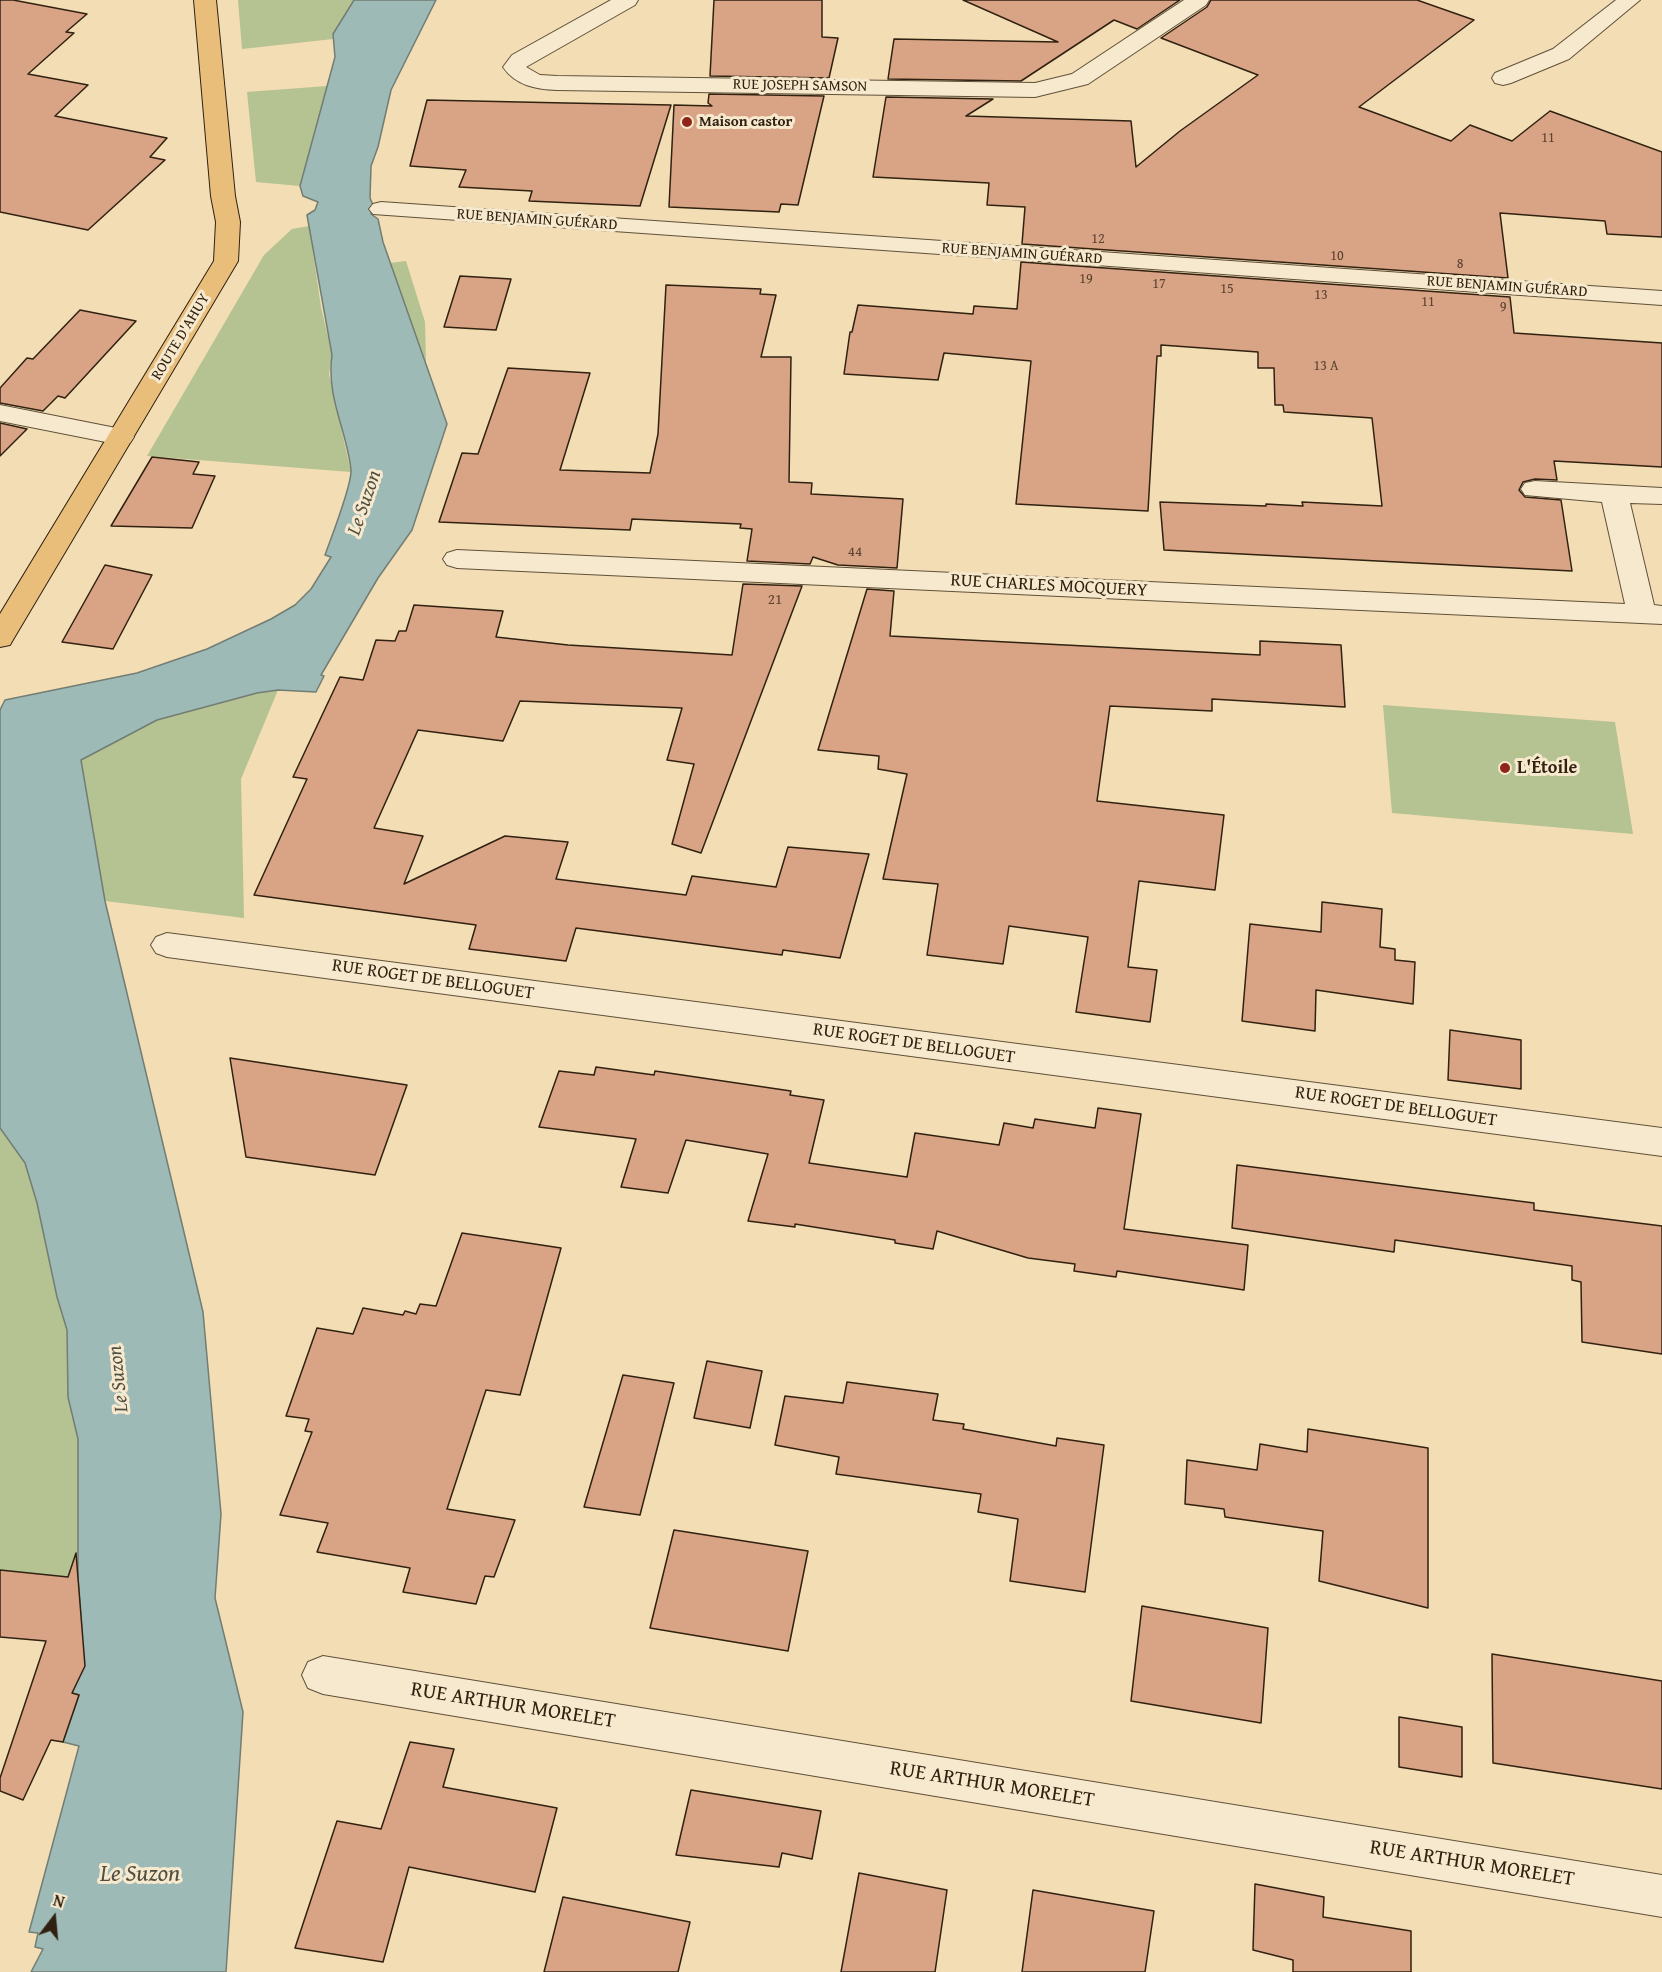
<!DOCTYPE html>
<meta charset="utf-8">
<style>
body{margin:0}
#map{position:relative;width:1662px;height:1972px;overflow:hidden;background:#f2ddb4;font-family:"Gentium Book Plus",serif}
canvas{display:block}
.north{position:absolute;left:24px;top:1888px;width:60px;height:60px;-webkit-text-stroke:4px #f7e9ce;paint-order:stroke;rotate:16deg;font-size:16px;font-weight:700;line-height:24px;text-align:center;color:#302110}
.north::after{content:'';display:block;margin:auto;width:21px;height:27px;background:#302110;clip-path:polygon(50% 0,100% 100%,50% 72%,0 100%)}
</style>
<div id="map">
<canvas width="1662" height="1972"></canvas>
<div class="north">N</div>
</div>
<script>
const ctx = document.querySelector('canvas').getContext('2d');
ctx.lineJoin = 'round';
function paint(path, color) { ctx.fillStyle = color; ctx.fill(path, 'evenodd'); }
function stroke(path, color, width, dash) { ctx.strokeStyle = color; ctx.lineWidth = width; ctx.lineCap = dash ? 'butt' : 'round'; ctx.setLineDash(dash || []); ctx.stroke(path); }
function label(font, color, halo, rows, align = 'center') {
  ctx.font = font + ' "Gentium Book Plus",serif'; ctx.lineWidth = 6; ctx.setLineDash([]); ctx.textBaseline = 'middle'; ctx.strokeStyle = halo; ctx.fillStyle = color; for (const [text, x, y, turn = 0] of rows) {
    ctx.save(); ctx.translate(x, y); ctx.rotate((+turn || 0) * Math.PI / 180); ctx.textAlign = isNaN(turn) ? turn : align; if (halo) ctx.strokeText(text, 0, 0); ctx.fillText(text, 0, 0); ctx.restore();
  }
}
const green = new Path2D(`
 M238,0H354L333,34V39L242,49Z
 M327,86L300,186L256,182L247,92Z
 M309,226L321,307L332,355L329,374L351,472L147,456L264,255L292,229Z
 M406,261L425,322L426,363L390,263Z
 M278,690L241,779L244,918L105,901L81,759L157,720L257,693Z
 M1383,705L1615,722L1633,834L1392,813Z
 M0,1128L25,1164L37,1203L57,1297L67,1330L78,1439V1578L0,1570Z`);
const water = new Path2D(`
 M354,0H436L391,90L378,147L371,166L370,198L373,205L371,214L378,219L383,242L447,424L412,530L378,578L321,675L324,676L316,692L278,690L257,693L157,720L81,760L105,901L203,1312L221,1514L215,1598L243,1712L226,1972H31L43,1949L35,1947L38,1933L29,1932L79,1746L63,1742L79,1695L72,1693L77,1681L82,1633L78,1578V1439L68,1397L67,1330L57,1297L37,1203L25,1163L0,1128V710L5,700L137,673L207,649L271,619L295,605L311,589L331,557L325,555C331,538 352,485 351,470C347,430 326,398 332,355L307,215L315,210L318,202L303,196L300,186L335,57L333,34Z`);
const building = new Path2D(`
 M0,0H13L87,14L66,32L74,33L28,74L88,85L55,116L167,138L150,157L165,160L88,230L0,212Z
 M714,0H822V37L838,38L829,78L710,76Z
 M963,0H1180L1137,29L1114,20L1021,81L888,79L894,39L1058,42Z
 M1211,0H1417L1474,20L1359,107L1451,141L1470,125L1512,141L1550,111L1662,152V237L1607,234L1605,221L1500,213L1508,278L1022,244L1025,207L987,205L989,183L873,177L886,97L993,99L966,116L1131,121L1136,167L1180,131L1258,75L1161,38L1207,7Z
 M709,94L824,96L798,205L781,204L779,212L669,207L674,105L712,106L708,103Z
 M427,100L566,103L671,105L640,206L529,201L532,191L459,187L466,170L410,166Z
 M1021,262L1510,297L1514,333L1662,343V467L1554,461L1557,480L1535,479L1523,482L1519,490L1525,497L1561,500L1572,571L1164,550L1160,502L1266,506V504L1303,506L1302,502L1382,506L1372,418L1284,412L1283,405H1275L1274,368H1258V352L1161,345V356H1157L1148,511L1016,504L1031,361L944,353L938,380L844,374L850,332H852L858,305L973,314L974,306L1017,309Z
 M460,276L511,279L496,330L444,327Z
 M666,285L761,289L760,294L776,295L761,357H791L789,482L812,483L811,494L903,499L897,568L838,565L813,557L810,564L747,561L752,529L740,528L741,524L632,519L630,530L439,522L462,453L478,454L508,368L590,373L560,470L650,473L658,434Z
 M80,310L136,321L65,398L58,396L43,411L0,403V388L27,358L33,359Z
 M0,423L27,429L0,456Z
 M152,457L199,462L193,474L215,476L192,528L111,526Z
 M105,565L152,575L113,649L62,642Z
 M743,584L802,586L701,853L672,844L694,764L667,760L682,708L520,701L503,741L418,730L374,828L423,836L404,884L505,836L568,842L556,879L686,895L692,876L776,887L788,847L869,854L840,958L783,950L782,955L576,928L566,961L469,949L476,925L254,895L307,779L293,777L340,677L363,680L376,640L395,641L399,631H406L414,605L503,611L496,637L568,645L732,655Z
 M867,589L894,591L890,636L1260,655V641L1341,645L1345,707L1212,699V711L1110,706L1097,801L1224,815L1215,890L1139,881L1128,967L1157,970L1150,1022L1076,1012L1088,937L1009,926L1003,964L927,955L938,884L883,879L907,774L878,769L879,756L818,750Z
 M1322,902L1382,909L1380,947L1395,949V960L1415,962L1413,1004L1316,990L1315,1031L1242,1021L1250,924L1321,932Z
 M1450,1030L1521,1040V1089L1448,1080Z
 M230,1058L407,1085L375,1175L246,1157Z
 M596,1067L654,1075L655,1071L791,1091L790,1095L824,1100L809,1163L907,1177L915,1133L999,1145L1004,1123L1033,1128L1035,1119L1095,1128L1098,1108L1141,1114L1124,1229L1248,1245L1244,1290L1117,1271L1116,1277L1074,1271L1075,1264L1028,1258L937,1231L933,1249L895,1243V1240L795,1224V1227L748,1221L768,1154L686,1140L668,1193L621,1187L636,1139L539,1127L559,1071L594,1075Z
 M1237,1165L1534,1203V1210L1662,1226V1354L1582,1342L1581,1282L1572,1280V1266L1395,1240L1394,1252L1232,1228Z
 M462,1233L561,1248L520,1395L486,1390L447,1509L515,1520L494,1577L485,1576L476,1604L403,1592L410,1568L317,1552L328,1523L280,1515L312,1432L305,1431L309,1419L286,1416L317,1328L353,1334L363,1308L403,1315L405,1311L416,1314L420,1304L436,1306Z
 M707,1361L762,1371L750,1428L694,1418Z
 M623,1375L674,1383L640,1515L584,1507Z
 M847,1382L938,1394L933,1420L964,1424L963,1429L1056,1446L1057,1438L1104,1445L1085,1592L1010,1581L1018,1519L978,1512L981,1494L836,1474L839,1457L775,1445L785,1396L843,1403Z
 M1308,1429L1428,1448V1608L1319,1581L1323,1531L1225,1517L1224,1509L1185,1504L1187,1460L1257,1470L1260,1444L1307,1452Z
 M674,1530L808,1551L788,1651L650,1628Z
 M76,1553L85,1666L72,1693L79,1695L63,1742L51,1740L23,1800L0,1791V1778L46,1641L0,1637V1570L68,1577Z
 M1142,1606L1268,1628L1261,1723L1131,1701Z
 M1492,1654L1662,1681V1789L1493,1763Z
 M1399,1717L1462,1727V1777L1399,1767Z
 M410,1742L454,1749L443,1787L557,1808L535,1892L409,1867L383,1962L295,1948L337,1821L381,1829Z
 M691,1790L821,1811L812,1859L782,1853L779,1867L676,1855Z
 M859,1873L947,1890L935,1972H841Z
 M1255,1884L1324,1897L1323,1917L1411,1931V1972H1293V1960L1253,1950Z
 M1033,1890L1154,1911L1145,1972H1022Z
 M563,1897L690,1922L678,1972H544Z`);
const minor = new Path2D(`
 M611,0H638L635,5L526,67L540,75L557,76L1035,83L1072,74L1184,0H1209L1206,5L1088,84L1035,97L557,90C536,89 516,86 503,67L512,55Z
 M1616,0H1640L1569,59L1511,83L1503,85L1495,83L1492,78L1495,73L1553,49Z
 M381,202L1662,291V305L373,214L369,209L373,204Z
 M0,405L121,429L130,431L134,437L130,443L121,445L0,421Z
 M1535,481L1662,488V504L1630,503L1654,605L1662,606V624L457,568L447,565L443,559L447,553L457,550L1625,604L1602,502L1525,495L1521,489L1525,483Z
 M167,933L1662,1128V1156L167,957L156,953L151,945L156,937Z
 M323,1656L1662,1875V1917L323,1694L308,1688L302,1675L308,1662Z`);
const major = new Path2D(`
 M194,0H216L235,196L240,222L238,261L14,638L10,645L0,647V614L214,261L216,222L211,196Z`);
const markers = [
 [687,122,6,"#8f2418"],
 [1505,768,6,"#8f2418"]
];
const farNumbernames = [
 ["11",1548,138],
 ["12",1098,239],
 ["10",1337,256],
 ["8",1460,264],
 ["19",1086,279],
 ["17",1159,284],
 ["15",1227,289],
 ["13",1321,295],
 ["11",1428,302],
 ["9",1503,307],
 ["13 A",1326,366]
];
const farStreetnames = [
 ["RUE JOSEPH SAMSON",800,86,1],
 ["RUE BENJAMIN GUÉRARD",537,220,4],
 ["RUE BENJAMIN GUÉRARD",1022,254,4],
 ["RUE BENJAMIN GUÉRARD",1507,287,4],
 ["ROUTE D'AHUY",181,337,-59]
];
const farPoinames = [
 ["Maison castor",699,122]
];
const numberNames = [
 ["44",855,552],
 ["21",775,600]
];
const streetNames = [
 ["RUE CHARLES MOCQUERY",1049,586,3],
 ["RUE ROGET DE BELLOGUET",433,980,8],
 ["RUE ROGET DE BELLOGUET",914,1044,8],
 ["RUE ROGET DE BELLOGUET",1396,1107,8]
];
const poiNames = [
 ["L'Étoile",1517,768]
];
const waterNames = [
 ["Le Suzon",365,503,-71],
 ["Le Suzon",119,1379,-96]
];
const nearStreetnames = [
 ["RUE ARTHUR MORELET",513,1706,9],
 ["RUE ARTHUR MORELET",992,1785,9],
 ["RUE ARTHUR MORELET",1472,1864,9]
];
const nearWaternames = [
 ["Le Suzon",140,1875]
];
paint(green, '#b5c291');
paint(water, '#9ebab6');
stroke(water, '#727d74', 1.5);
paint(building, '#d9a386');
stroke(building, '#302110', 1.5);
stroke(minor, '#605039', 2);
stroke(major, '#302110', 2);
paint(minor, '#f7e9ce');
paint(major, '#e9be7a');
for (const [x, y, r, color] of markers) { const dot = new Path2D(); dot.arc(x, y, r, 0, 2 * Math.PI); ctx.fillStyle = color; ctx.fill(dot); stroke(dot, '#f7e9ce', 2); }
label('14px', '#5a422e', null, farNumbernames);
label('15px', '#302110', '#f7e9ce', farStreetnames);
label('bold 15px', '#302110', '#f7e9ce', farPoinames, 'left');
label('15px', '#5a422e', null, numberNames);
label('18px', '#302110', '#f7e9ce', streetNames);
label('bold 18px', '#302110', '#f7e9ce', poiNames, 'left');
label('italic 20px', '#514f42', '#f7e9ce', waterNames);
label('21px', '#302110', '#f7e9ce', nearStreetnames);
label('italic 24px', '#514f42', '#f7e9ce', nearWaternames);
</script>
